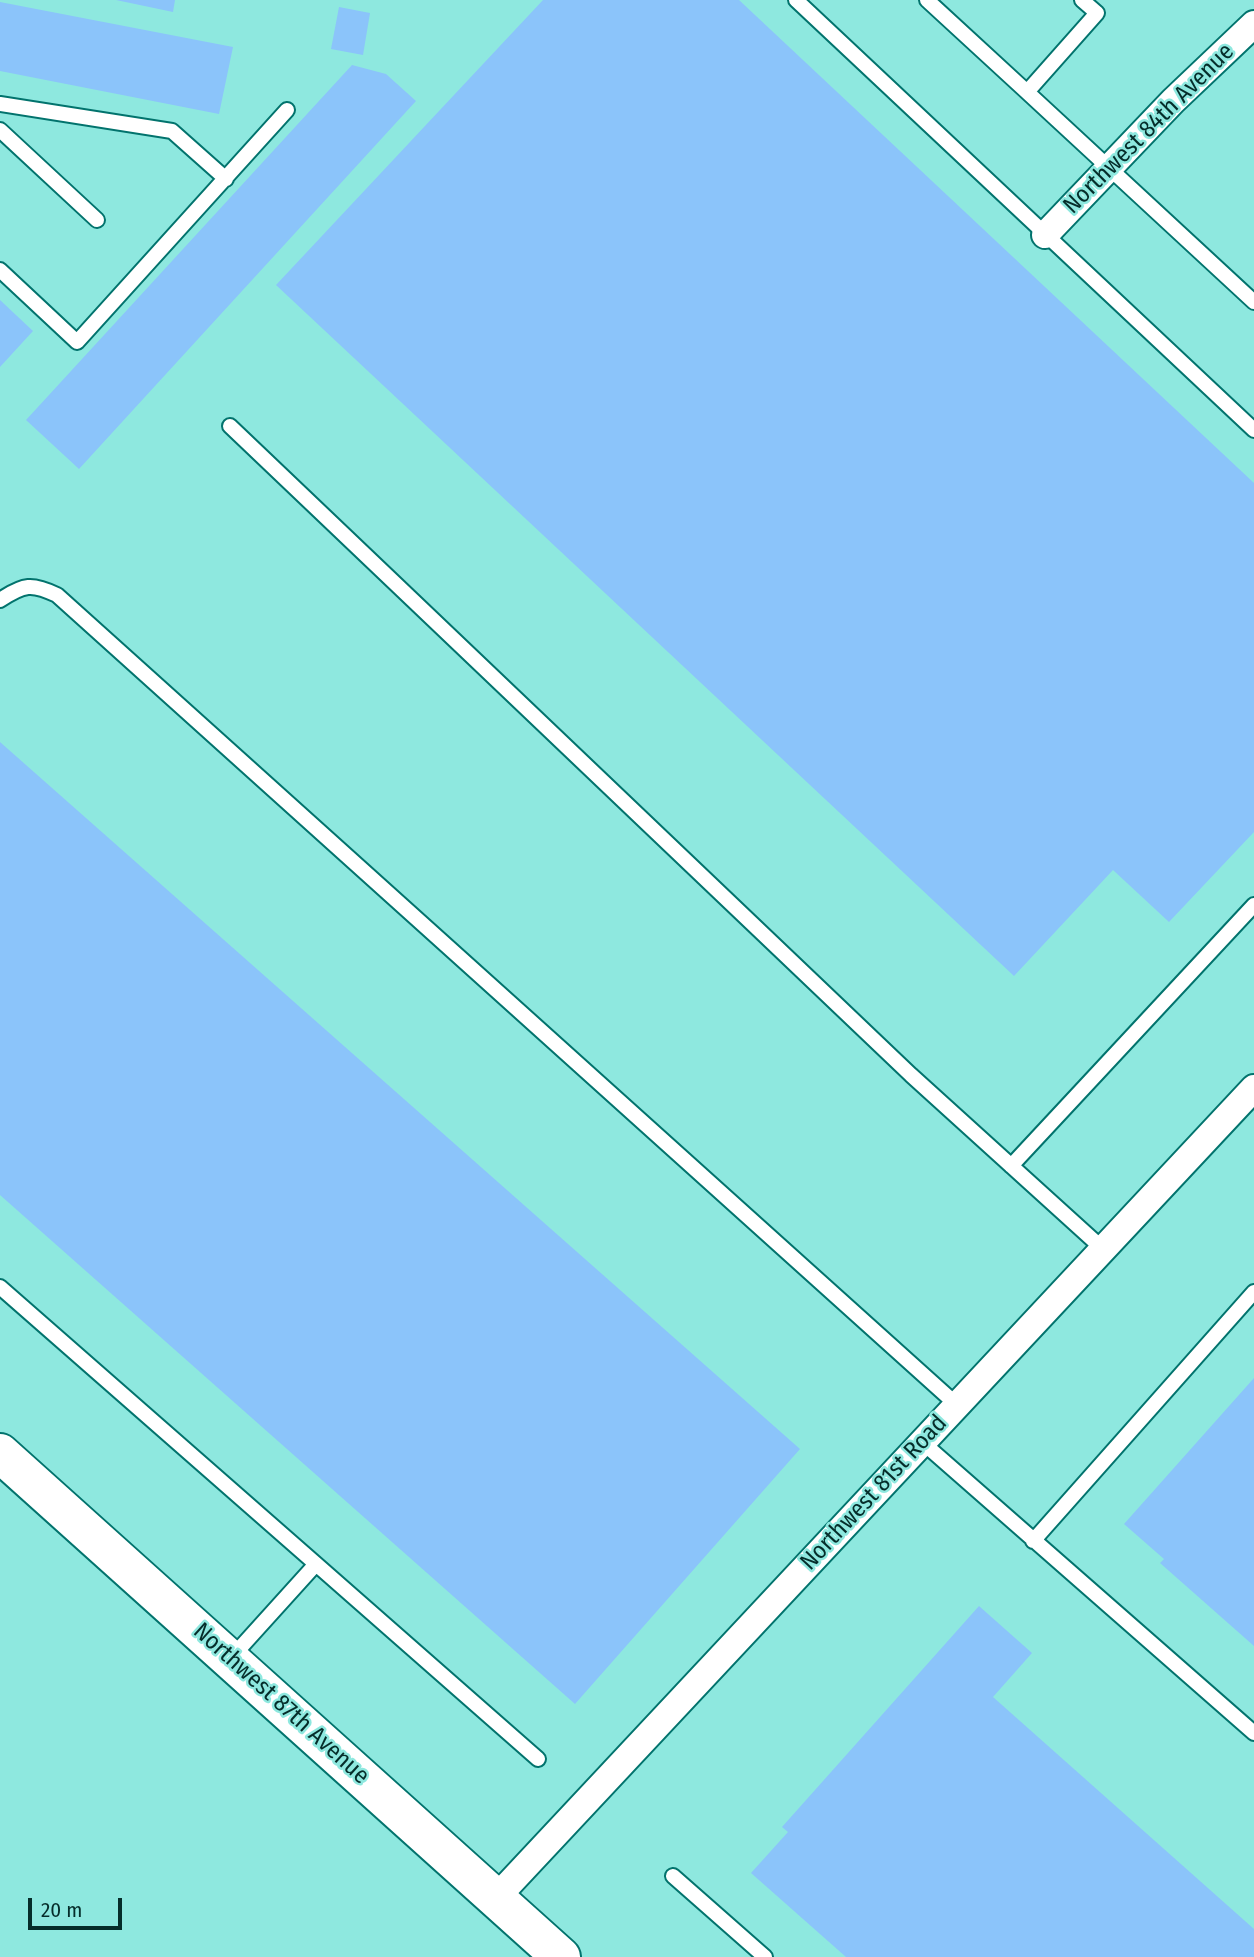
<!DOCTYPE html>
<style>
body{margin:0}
#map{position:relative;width:1254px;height:1957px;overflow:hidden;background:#8ee8df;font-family:"Fira Sans Condensed",sans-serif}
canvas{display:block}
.scale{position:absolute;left:28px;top:1898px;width:94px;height:32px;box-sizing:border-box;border:4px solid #052d2a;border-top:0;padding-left:9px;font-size:21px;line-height:24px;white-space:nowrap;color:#052d2a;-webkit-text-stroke:5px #8ee8df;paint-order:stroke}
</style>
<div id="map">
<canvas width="1254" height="1957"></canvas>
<div class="scale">20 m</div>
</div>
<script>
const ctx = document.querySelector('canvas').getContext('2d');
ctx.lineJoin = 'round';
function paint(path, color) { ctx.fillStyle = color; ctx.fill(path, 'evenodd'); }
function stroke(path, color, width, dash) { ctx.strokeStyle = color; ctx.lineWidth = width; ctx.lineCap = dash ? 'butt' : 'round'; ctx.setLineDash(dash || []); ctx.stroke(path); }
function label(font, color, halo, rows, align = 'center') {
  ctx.font = font + ' "Fira Sans Condensed",sans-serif'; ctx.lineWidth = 5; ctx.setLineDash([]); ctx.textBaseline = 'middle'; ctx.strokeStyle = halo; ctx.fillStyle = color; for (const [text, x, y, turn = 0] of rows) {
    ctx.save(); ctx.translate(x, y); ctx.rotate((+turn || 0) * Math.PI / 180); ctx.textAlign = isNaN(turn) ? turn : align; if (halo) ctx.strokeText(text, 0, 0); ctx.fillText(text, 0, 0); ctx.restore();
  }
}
const building = new Path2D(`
 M116,0H175L173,12Z
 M543,0H739L1254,483V832L1169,922L1113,870L1014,976L276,285Z
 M0,2L233,47L219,114L0,71Z
 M339,7L370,13L363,55L331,49Z
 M352,65L386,74L416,101L79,469L26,420Z
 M0,300L33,331L0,367Z
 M0,742L800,1449L575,1704L0,1195Z
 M1254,1378V1646L1160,1563L1164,1559L1124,1524Z
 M979,1606L1032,1653L993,1697L1254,1929V1957H846L751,1873L788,1832L782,1827Z`);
const service = new Path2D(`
 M796,0L1254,430
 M927,0L1027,92L1097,13L1082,0
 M1027,92L1254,302
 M0,104L172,131L226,179
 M0,130L97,220
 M0,270L77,342L287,110
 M230,426L911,1075L1103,1249
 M0,600C24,584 32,583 57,595L957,1405
 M1011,1166L1254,905
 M0,1287L316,1564
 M922,1442L1254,1733
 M1033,1541L1254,1292
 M231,1658L316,1564L538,1759
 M673,1876L765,1957`);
const minor = new Path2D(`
 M1045,235L1173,101L1254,24
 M495,1899L1254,1088`);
const secondary = new Path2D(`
 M0,1453L561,1957`);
const streetNames = [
 ["Northwest 84th Avenue",1149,129,-45],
 ["Northwest 81st Road",874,1493,-47],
 ["Northwest 87th Avenue",281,1704,42]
];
paint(building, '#8bc4fa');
stroke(service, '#02736d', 18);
stroke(minor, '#02736d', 30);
stroke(secondary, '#02736d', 42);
stroke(service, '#fff', 14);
stroke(minor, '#fff', 26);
stroke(secondary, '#fff', 38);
label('24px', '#052d2a', '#8ee8df', streetNames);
</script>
